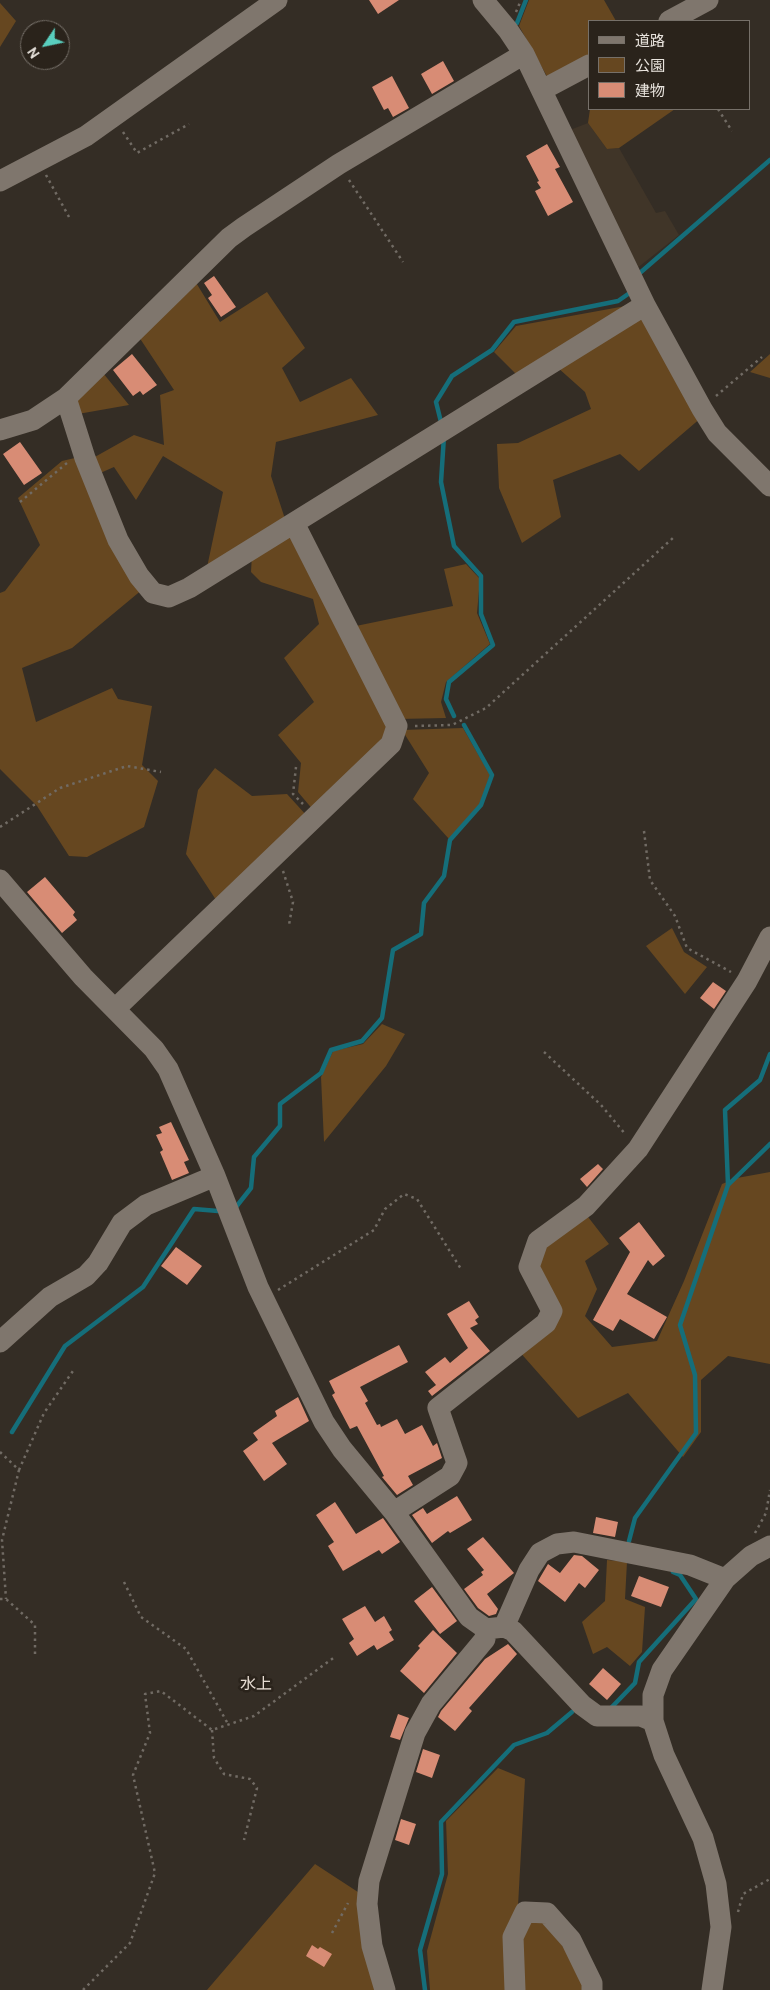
<!DOCTYPE html>
<html>
<head>
<meta charset="utf-8">
<style>
	body { margin:0 }
	#map { position:relative; width:770px; height:1990px; overflow:hidden; background:#342d25; font-family:Cabin,"Noto Sans JP",sans-serif }
	canvas { display:block }
	.legend { position:absolute; left:588px; top:20px; width:162px; height:90px; box-sizing:border-box; background:#2a231b; border:1px solid #767069; margin:0; padding:6px 9px; list-style:none; font-size:15px; color:#e8e3dd }
	.legend li { display:flex; align-items:center; gap:10px; height:25px }
	.legend b { width:25px; border:1px solid #767069 }
	.north { position:absolute; left:20px; top:20px; width:50px; height:50px; box-sizing:border-box; background:#2a231b; border:1px solid #767069; border-radius:50%; rotate:236deg; font-size:14px; font-weight:700; line-height:20px; text-align:center; color:#e8e3dd }
	.north::after { content:''; display:block; margin:auto; width:18px; height:22px; background:#59cebe; clip-path:polygon(50% 0,100% 100%,50% 72%,0 100%) }
</style>
</head>
<body>
<div id="map">
<canvas width="770" height="1990"></canvas>
<ul class="legend">
<li><b style="height:6px;background:#7f766d"></b>道路</li>
<li><b style="height:14px;background:#664720"></b>公園</li>
<li><b style="height:14px;background:#d88c75"></b>建物</li>
</ul>
<div class="north">N</div>
</div>
<script>
const ctx = document.querySelector('canvas').getContext('2d');
ctx.lineJoin = 'round';
function paint(path, color) { ctx.fillStyle = color; ctx.fill(path, 'evenodd'); }
const toPath = rows => new Path2D(rows.map(r => 'M' + r).join(''));
function trace(path, color, width, dash) { ctx.strokeStyle = color; ctx.lineWidth = width; ctx.lineCap = dash ? 'butt' : 'round'; ctx.setLineDash(dash || []); ctx.stroke(path); }
function drawText(font, color, halo, rows, align = 'center') {
  ctx.font = font + ' Cabin,"Noto Sans JP",sans-serif'; ctx.lineWidth = 5; ctx.setLineDash([]); ctx.textBaseline = 'middle'; ctx.strokeStyle = halo; ctx.fillStyle = color; for (const [text, x, y, turn = 0] of rows) {
    ctx.save(); ctx.translate(x, y); ctx.rotate((+turn || 0) * Math.PI / 180); ctx.textAlign = isNaN(turn) ? turn : align; if (halo) ctx.strokeText(text, 0, 0); ctx.fillText(text, 0, 0); ctx.restore();
  }
}
const built = toPath([
	[588,123,607,149,619,148,656,213,665,211,679,235,636,269,570,130]
]);
const green = toPath([
	[529,0,604,0,616,21,589,21,589,58,549,80,519,26],
	[0,3,16,21,0,47],
	[590,109,675,109,619,148,607,149,588,123],
	[195,281,220,322,267,292,305,348,282,368,300,402,351,378,378,415,276,442,271,476,286,522,206,572,223,492,163,456,136,500,114,467,98,474,93,458,134,435,164,445,160,395,174,390,139,337],
	[631,305,518,376,494,352,516,326],
	[644,314,702,417,639,471,620,454,553,480,561,517,522,543,499,488,497,444,518,443,591,409,585,392,557,367],
	[770,354,770,378,750,372],
	[103,373,129,405,78,414,74,402],
	[79,457,143,589,72,648,22,668,36,722,112,688,118,699,152,706,142,765,158,781,144,827,87,857,69,856,37,806,0,769,0,593,5,591,40,545,18,498,62,461],
	[291,530,390,725,386,740,314,811,298,792,301,763,278,735,314,702,284,658,319,624,313,599,261,582,251,572,252,554],
	[466,564,480,579,477,613,490,644,446,682,441,702,446,718,398,719,351,627,453,606,444,569],
	[463,728,490,775,480,804,449,839,413,799,429,773,402,730],
	[215,768,252,796,287,794,307,816,218,903,186,854,198,790],
	[672,928,684,952,707,967,685,994,646,946],
	[382,1024,405,1034,386,1066,324,1142,321,1077,333,1051,363,1044],
	[770,1172,770,1364,728,1356,701,1380,701,1432,683,1457,628,1393,578,1418,518,1350,557,1318,534,1267,543,1245,585,1213,609,1244,585,1261,597,1289,585,1316,612,1347,657,1341,684,1281,722,1184,737,1178],
	[607,1560,627,1562,625,1599,645,1607,642,1652,630,1666,607,1647,593,1654,582,1622,605,1601],
	[498,1768,525,1779,518,1906,545,1917,583,1980,584,1990,430,1990,427,1951,448,1874,446,1821],
	[315,1864,361,1894,380,1990,207,1990]
]);
const stream = toPath([
	[517,23,526,0],
	[641,272,770,160],
	[441,422,436,402,452,376,492,350,514,322,618,301,631,292],
	[444,436,441,482,454,546,481,576,481,614,493,645,449,682,446,699,454,716],
	[728,1185,725,1110,760,1080,770,1054],
	[236,1207,251,1188,254,1157,280,1126,280,1104,321,1073,331,1050,362,1041,382,1018,393,950,421,934,424,903,444,876,450,840,481,805,492,775,464,725],
	[12,1432,65,1346,143,1287,194,1209,218,1211],
	[629,1541,635,1518,696,1433,695,1375,680,1325,728,1185,770,1144],
	[610,1709,635,1683,639,1662,696,1599,680,1575,673,1572],
	[425,1990,420,1950,442,1874,441,1822,514,1745,547,1733,572,1712]
]);
const building = toPath([
	[369,0,399,0,378,14],
	[443,61,454,81,432,94,421,74],
	[392,76,409,108,393,117,388,108,384,110,372,87],
	[547,144,560,167,555,169,573,202,548,216,535,191,541,188,537,182,539,181,526,156],
	[214,276,236,307,221,317,208,298,212,295,204,283],
	[132,354,157,385,143,395,140,391,133,396,113,370],
	[20,442,42,473,24,485,3,454],
	[45,877,75,912,73,915,77,920,62,933,27,892],
	[713,982,726,991,714,1009,700,998],
	[171,1122,189,1160,184,1162,189,1173,172,1180,160,1152,163,1150,156,1135,162,1133,159,1127],
	[598,1164,603,1169,587,1187,580,1179],
	[639,1222,665,1256,653,1266,648,1260,627,1294,667,1317,654,1339,620,1319,613,1331,593,1320,630,1252,619,1238],
	[176,1247,202,1266,187,1285,161,1266],
	[469,1301,479,1317,475,1320,478,1324,470,1328,490,1351,432,1396,428,1391,436,1385,425,1372,445,1357,450,1363,468,1348,447,1314],
	[399,1345,408,1362,360,1387,368,1401,365,1403,377,1425,380,1424,381,1427,397,1419,405,1434,422,1425,433,1446,437,1443,442,1458,408,1476,413,1485,397,1495,382,1477,384,1476,357,1426,350,1429,332,1395,335,1393,329,1381],
	[298,1397,309,1421,272,1443,287,1464,264,1481,243,1451,258,1440,253,1433,277,1416,275,1411],
	[457,1496,472,1520,450,1533,448,1531,432,1543,412,1515,423,1508,427,1514],
	[335,1502,356,1534,383,1518,400,1542,382,1554,379,1550,343,1571,328,1546,334,1542,316,1515],
	[596,1517,618,1522,615,1537,593,1533],
	[483,1537,514,1573,487,1594,498,1609,496,1614,489,1616,478,1608,464,1589,483,1575,481,1572,484,1570,467,1549],
	[574,1555,582,1556,599,1570,585,1588,579,1583,565,1602,538,1581,548,1564,560,1573],
	[639,1576,669,1587,661,1607,631,1596],
	[432,1587,457,1621,440,1634,414,1601],
	[365,1606,375,1622,384,1616,392,1630,389,1632,394,1640,377,1650,374,1645,357,1656,349,1643,354,1639,342,1619],
	[433,1630,457,1653,424,1693,400,1671,420,1648,418,1646],
	[508,1644,517,1654,469,1708,472,1711,455,1731,438,1717,441,1711,485,1659],
	[603,1668,621,1684,607,1700,589,1684],
	[398,1714,409,1718,400,1740,390,1737],
	[423,1749,440,1755,432,1778,416,1772],
	[401,1819,416,1824,409,1845,395,1840],
	[312,1945,318,1949,320,1947,332,1954,324,1967,306,1956]
]);
const path = toPath([
	[516,12,521,0],
	[718,109,732,131],
	[123,132,137,153,189,124],
	[46,175,69,217],
	[349,180,403,262],
	[716,396,762,357],
	[20,502,67,463],
	[415,726,452,725,486,708,674,537],
	[296,767,293,794,303,804],
	[0,827,60,788,127,766,161,772],
	[644,831,650,880,675,916,687,948,731,972],
	[283,871,293,902,289,925],
	[544,1052,601,1105,626,1135],
	[278,1290,374,1230,385,1209,404,1194,417,1199,461,1269],
	[0,1452,19,1470,2,1540,6,1599],
	[19,1470,44,1413,75,1368],
	[755,1533,766,1513,770,1490],
	[124,1582,141,1617,186,1649,228,1724],
	[0,1599,6,1599,35,1625,35,1656],
	[212,1730,214,1758,224,1774,250,1779,257,1788,244,1840],
	[738,1912,743,1894,770,1879],
	[332,1933,348,1903],
	[83,1990,130,1943,155,1873,133,1775,150,1733,145,1694,161,1691,212,1730,254,1716,336,1656]
]);
const minor = toPath([
	[483,0,508,30,524,54,645,305,702,409,717,433,770,486],
	[669,21,708,0],
	[542,90,589,65],
	[0,181,86,136,277,0],
	[66,398,85,458,118,540,139,576,153,593,169,597,189,588,645,305],
	[0,430,33,420,66,398,229,238,244,227,339,164,524,54],
	[0,880,83,977,154,1049,168,1069,215,1176,258,1287,324,1422,342,1449,394,1512,469,1617,486,1629,504,1627,513,1631,582,1705,597,1716,641,1716,653,1721],
	[115,1009,391,744,397,726,294,523],
	[0,1342,50,1297,86,1276,98,1263,122,1223,146,1205,215,1176],
	[394,1512,450,1476,457,1463,438,1408,546,1323,552,1311,529,1267,538,1241,586,1206,638,1149,747,981,770,937],
	[504,1627,529,1570,540,1553,557,1544,574,1542,690,1565,725,1579],
	[385,1990,372,1946,367,1904,369,1881,415,1733,431,1704,485,1639,486,1629],
	[515,1990,513,1937,525,1912,547,1913,571,1940,592,1983,592,1990],
	[712,1990,721,1927,716,1884,703,1838,664,1755,653,1721,653,1695,662,1670,725,1579,751,1556,770,1546]
]);
const neighbourhoodNames = [
	["水上",256,1684]
];
paint(built, '#403528');
paint(green, '#664720');
trace(stream, '#156e7a', 4.5);
paint(building, '#d88c75');
trace(path, '#716b64', 2.5, [2.5, 4]);
trace(minor, '#7f766d', 21);
drawText('16px', '#e6dcd2', '#2a231b', neighbourhoodNames);
</script>
</body>
</html>
